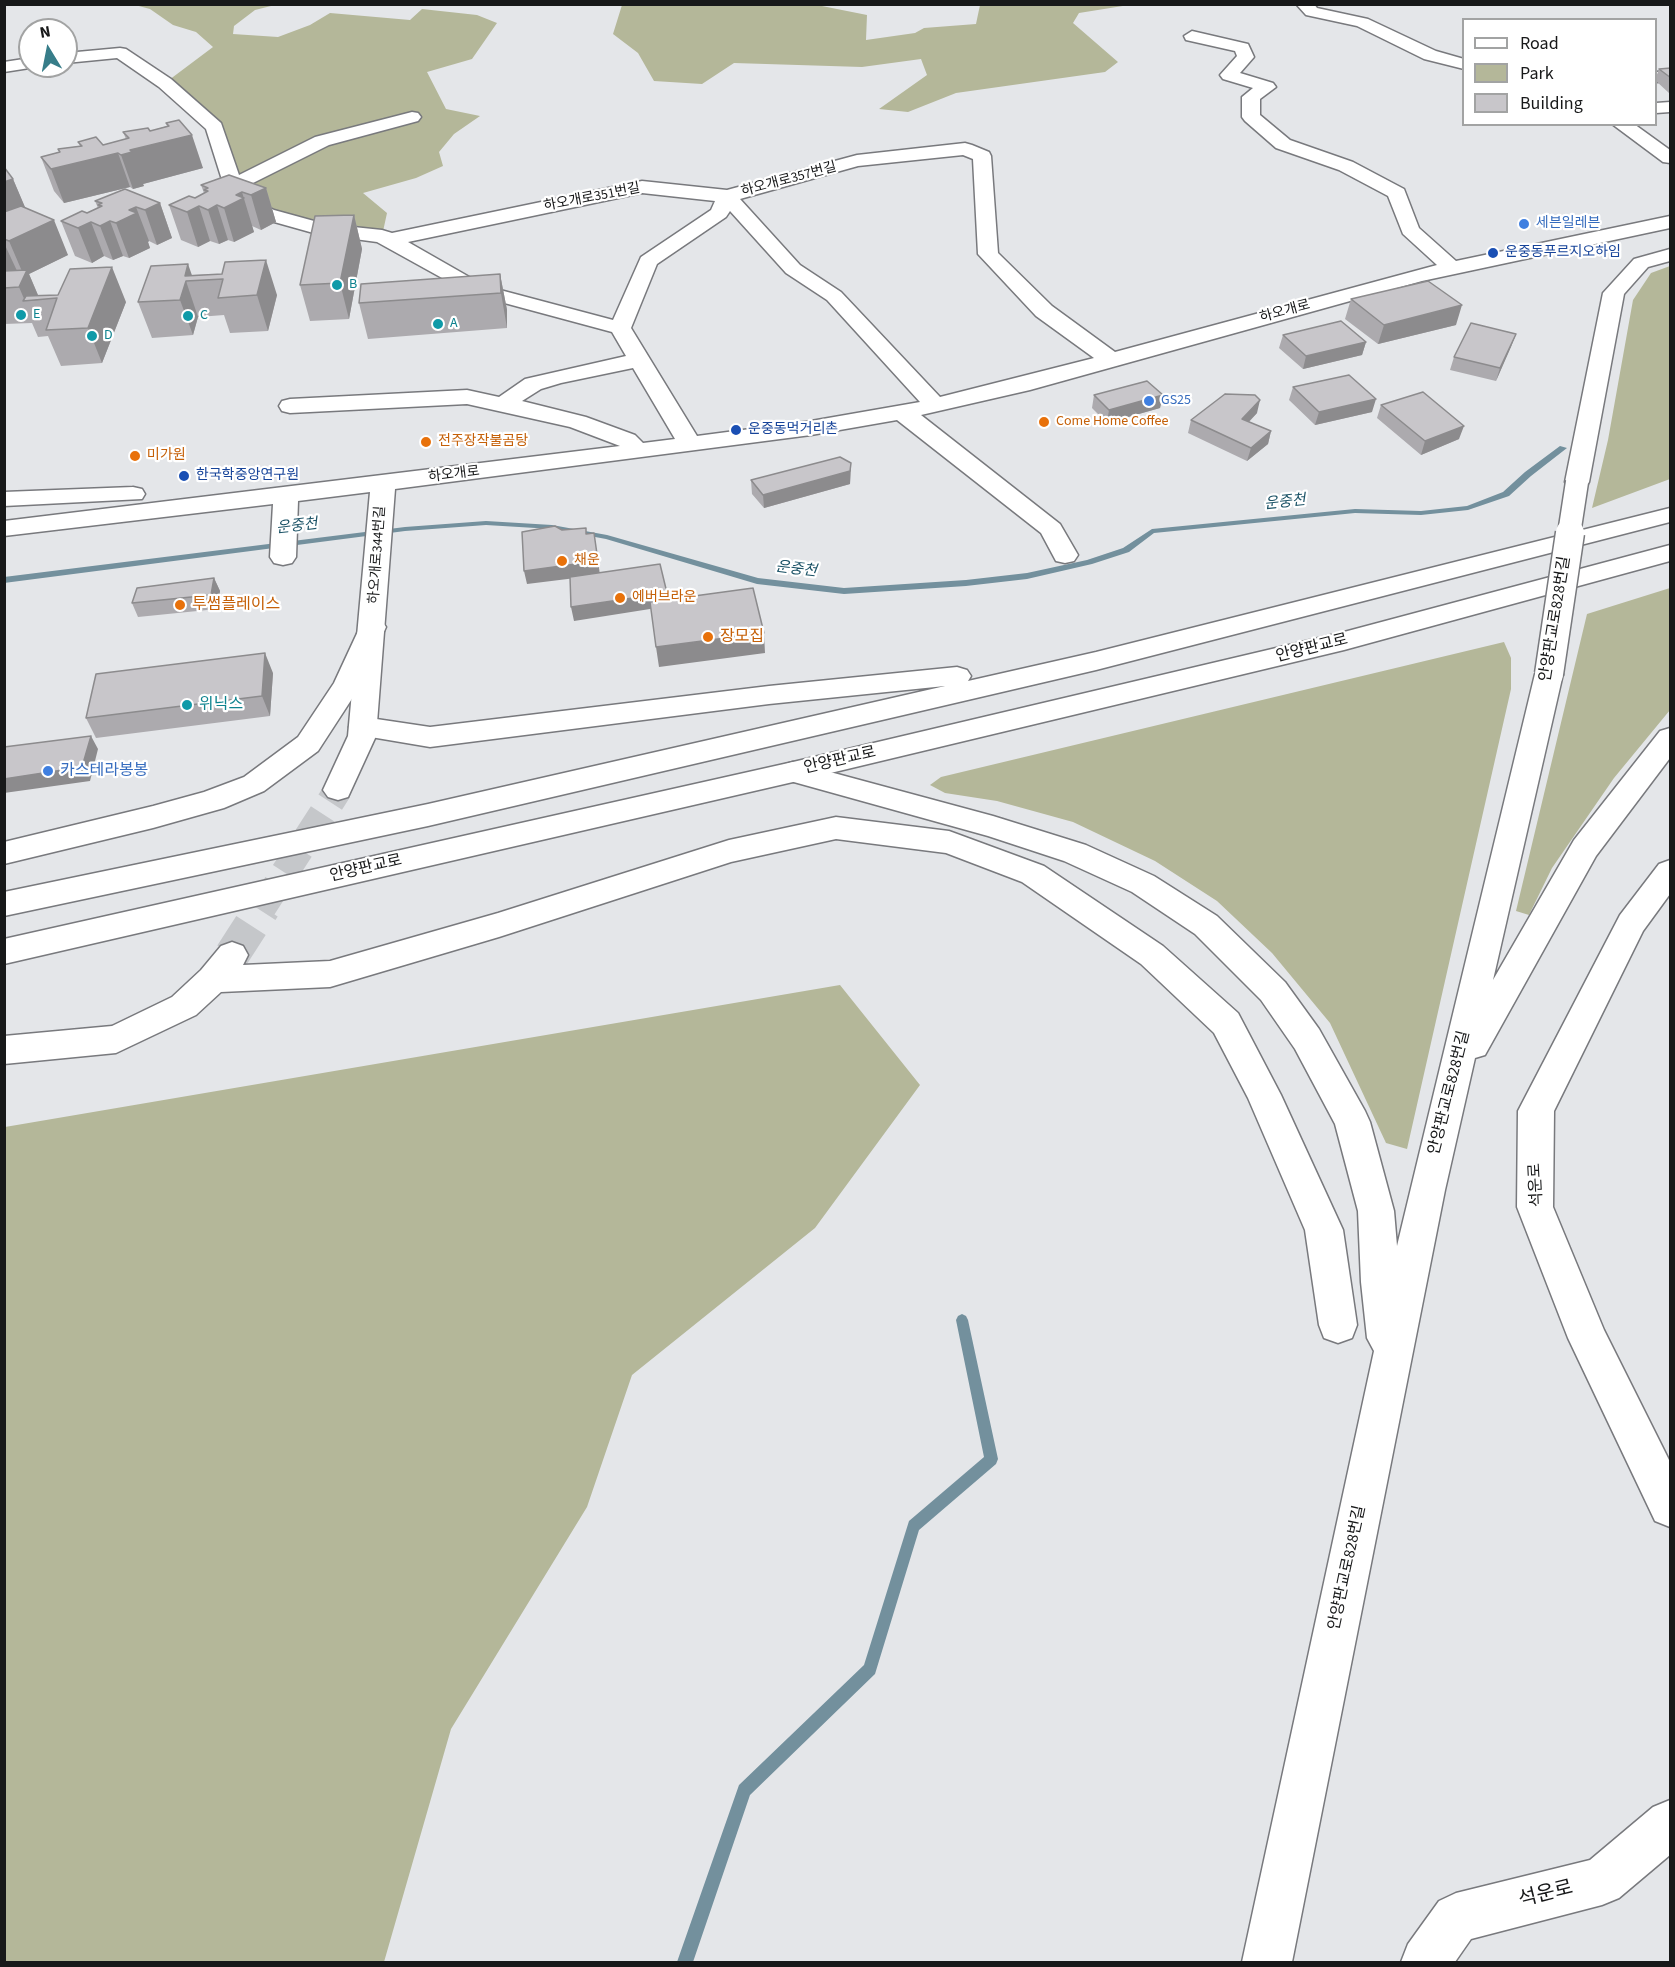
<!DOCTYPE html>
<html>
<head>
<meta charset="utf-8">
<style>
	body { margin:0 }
	#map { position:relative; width:1675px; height:1967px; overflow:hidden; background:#e4e6e9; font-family:"Source Sans 3",sans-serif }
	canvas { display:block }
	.frame { position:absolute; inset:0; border:6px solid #171819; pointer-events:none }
	.legend { position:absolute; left:1462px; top:18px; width:195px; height:108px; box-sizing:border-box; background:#fff; border:2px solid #a2a3a3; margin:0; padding:8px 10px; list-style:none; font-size:18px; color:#171819 }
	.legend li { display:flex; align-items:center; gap:12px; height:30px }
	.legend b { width:30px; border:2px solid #a2a3a3 }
	.north { position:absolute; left:18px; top:18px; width:60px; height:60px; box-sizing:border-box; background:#fff; border:2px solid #a2a3a3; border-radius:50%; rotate:350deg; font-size:16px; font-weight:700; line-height:24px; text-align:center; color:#171819 }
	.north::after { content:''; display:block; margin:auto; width:21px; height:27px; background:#377d89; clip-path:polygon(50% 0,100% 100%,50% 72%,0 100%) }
</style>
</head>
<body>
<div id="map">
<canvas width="1675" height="1967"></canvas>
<div class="frame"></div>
<ul class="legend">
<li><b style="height:8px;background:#fff"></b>Road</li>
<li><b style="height:16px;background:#b4b799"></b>Park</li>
<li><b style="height:16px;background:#c8c6ca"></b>Building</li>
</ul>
<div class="north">N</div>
</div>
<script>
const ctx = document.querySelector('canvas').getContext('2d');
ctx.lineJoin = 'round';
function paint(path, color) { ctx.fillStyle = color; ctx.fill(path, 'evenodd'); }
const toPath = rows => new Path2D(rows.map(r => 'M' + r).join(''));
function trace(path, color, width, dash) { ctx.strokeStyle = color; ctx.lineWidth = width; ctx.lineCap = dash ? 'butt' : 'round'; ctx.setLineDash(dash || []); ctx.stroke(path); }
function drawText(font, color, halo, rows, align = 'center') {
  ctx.font = font + ' "Source Sans 3","Noto Sans KR",sans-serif'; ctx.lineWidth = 4.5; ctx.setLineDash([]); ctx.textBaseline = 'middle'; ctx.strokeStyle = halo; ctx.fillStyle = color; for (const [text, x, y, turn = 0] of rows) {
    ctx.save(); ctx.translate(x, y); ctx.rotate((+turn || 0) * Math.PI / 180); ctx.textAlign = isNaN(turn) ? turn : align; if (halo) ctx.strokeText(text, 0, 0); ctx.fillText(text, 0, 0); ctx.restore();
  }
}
const green = toPath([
	[135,5,275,5,255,10,234,26,233,34,278,37,310,25,330,13,410,20,422,9,477,15,497,23,472,59,427,72,446,109,480,116,454,134,439,152,443,166,416,178,363,193,387,213,382,236,324,230,236,198,215,127,165,83,213,47,196,32,173,25,150,9],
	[622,5,817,5,867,15,866,40,915,33,924,28,976,24,980,5,1129,5,1079,13,1073,23,1118,62,1105,72,956,93,908,112,879,109,927,75,921,59,862,67,734,63,702,84,654,81,638,53,613,34],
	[1670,266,1670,479,1592,508,1608,440,1633,300,1651,273],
	[1670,588,1670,710,1614,778,1552,868,1529,915,1516,911,1587,614],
	[1504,642,1511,658,1511,689,1407,1149,1386,1143,1330,1023,1272,953,1217,901,1155,861,1073,822,997,801,945,793,930,785,941,777],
	[840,985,920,1085,815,1228,632,1375,587,1507,451,1729,384,1962,5,1962,5,1127]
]);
const stream = toPath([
	[1560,446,1567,448,1531,476,1509,496,1468,510,1421,515,1355,513,1154,533,1129,552,1092,564,1027,579,966,586,844,594,757,584,606,539,552,529,486,525,405,531,4,583,4,577,405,527,486,521,552,525,607,535,758,578,844,588,966,580,1027,573,1087,560,1123,548,1152,529,1355,509,1421,511,1467,506,1503,492,1525,472,1560,446],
	[962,1314,966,1316,968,1320,998,1459,996,1464,919,1530,875,1674,750,1795,693,1962,677,1962,739,1785,864,1665,909,1521,984,1457,956,1320,958,1316,962,1314]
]);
const minorTunnelFar1 = toPath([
	[262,908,338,790]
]);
const minorTunnel = toPath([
	[232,955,263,907]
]);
const minor = toPath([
	[1296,4,1314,4,1317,8,1368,19,1436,51,1464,59,1464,69,1424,59,1357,26,1306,15,1296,4],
	[1192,31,1248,44,1254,57,1240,73,1273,83,1276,87,1260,99,1260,115,1290,140,1353,162,1404,189,1419,228,1456,261,1670,216,1670,228,1422,281,1030,390,921,415,1060,524,1078,555,1074,561,1065,563,1056,561,1041,533,897,420,811,435,395,489,376,736,348,797,338,800,328,797,323,790,348,736,370,492,298,501,296,557,292,563,283,565,274,563,270,557,273,504,4,536,4,521,620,446,570,427,467,404,290,413,282,411,279,406,282,401,290,399,467,390,499,397,525,379,626,356,612,332,471,294,377,242,317,234,260,218,229,202,206,129,159,87,117,58,66,63,66,53,120,48,126,49,171,79,221,123,239,175,315,137,412,112,418,113,421,117,418,121,329,145,243,188,245,195,274,210,325,224,382,230,392,233,642,181,727,190,857,155,965,143,972,145,989,152,991,156,998,253,1052,306,1115,352,1437,265,1403,234,1388,196,1339,170,1276,148,1245,121,1242,117,1242,97,1253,88,1223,79,1220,75,1237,56,1235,51,1186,40,1184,36,1192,31],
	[963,155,973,159,978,254,1036,316,1094,358,940,397,841,292,800,265,740,199,858,166,963,155],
	[642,193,715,201,711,210,641,257,613,320,485,286,408,242,642,193],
	[730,211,786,273,827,300,920,402,811,421,697,436,631,328,657,264,726,217,730,211],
	[633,368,675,439,643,443,635,435,586,417,522,401,541,389,561,383,633,368],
	[30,58,30,66,36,67,4,72,4,62,30,58],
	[1670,71,1670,81,1656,82,1656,72,1670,71],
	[1670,102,1670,112,1656,113,1656,103,1670,102],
	[1612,124,1634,124,1670,150,1670,163,1663,162,1612,124],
	[1670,249,1670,261,1648,267,1624,294,1589,482,1586,487,1577,489,1568,487,1565,482,1603,293,1634,259,1670,249],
	[133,487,142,489,145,494,142,499,4,506,4,492,133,487],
	[1549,665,1559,668,1563,674,1493,980,1574,840,1660,731,1670,728,1670,758,1596,856,1485,1055,1475,1058,1445,1190,1292,1962,1242,1962,1374,1351,1367,1338,1361,1282,1358,1211,1335,1124,1295,1049,1261,1000,1195,934,1132,892,1064,861,988,836,783,779,778,772,783,765,793,762,993,816,1086,845,1154,876,1217,916,1285,982,1319,1029,1365,1111,1370,1122,1394,1211,1397,1246,1535,674,1539,668,1549,665],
	[836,817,949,831,1044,866,1163,946,1238,1013,1281,1095,1343,1230,1357,1325,1352,1338,1338,1343,1324,1338,1319,1325,1305,1230,1248,1098,1214,1033,1141,964,1022,882,946,853,836,839,731,862,499,937,330,987,221,992,196,1015,116,1053,4,1064,4,1036,112,1026,172,997,201,970,221,946,232,942,243,946,248,955,243,965,330,961,498,913,729,840,836,817],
	[1670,860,1670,894,1643,931,1554,1111,1553,1207,1604,1330,1670,1462,1670,1527,1655,1521,1568,1338,1517,1207,1518,1111,1620,915,1659,864,1670,860],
	[1670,1800,1670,1855,1619,1898,1602,1905,1471,1939,1455,1962,1401,1962,1408,1944,1439,1901,1456,1893,1590,1860,1653,1807,1670,1800]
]);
const major = toPath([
	[1670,508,1670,522,1096,670,428,826,4,916,4,892,428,804,945,686,769,704,430,747,353,734,349,727,353,720,363,717,430,727,769,686,957,667,967,670,971,676,968,681,1096,652,1670,508],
	[1670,545,1670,561,1344,650,793,782,4,964,4,939,793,762,1344,632,1670,545],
	[373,618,382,621,386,627,357,691,318,751,264,791,224,808,153,828,4,864,4,842,153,806,204,792,244,777,298,737,334,683,360,627,364,621,373,618]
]);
const minorBridgeFar1 = toPath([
	[1569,534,1577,482]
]);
const minorBridge = toPath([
	[1549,674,1570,533]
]);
const wall = toPath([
	[1671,68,1671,92,1669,93,1656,81,1656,77,1659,69],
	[166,123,203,168,143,184,144,186,133,189,130,187,64,203,54,191,41,157,59,152,58,149,80,146,78,142,103,145,126,139,123,132,150,131,167,126],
	[4,167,13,179,25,208,68,255,29,274,38,295,126,302,102,363,61,366,48,336,38,337,32,323,4,324],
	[201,185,266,188,276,222,261,230,252,226,254,232,234,242,228,240,219,244,210,241,198,247,181,240,169,205,195,198,204,193],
	[95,201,160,203,172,238,157,245,149,241,148,242,150,248,129,258,123,256,113,260,104,256,92,263,75,256,61,221,87,213,98,208],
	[354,215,362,249,349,319,310,321,300,285],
	[222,274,277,295,268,331,230,333,224,315,198,317,193,335,152,338,138,302,192,275],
	[500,274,507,310,507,328,368,339,359,303],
	[1351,299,1456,325,1378,344,1345,319],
	[1516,334,1496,381,1450,370,1454,357],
	[1283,335,1366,342,1362,355,1303,369,1279,348],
	[1293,387,1372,412,1315,425,1289,400],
	[1094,395,1163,395,1160,408,1107,423,1092,408],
	[1381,405,1459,439,1421,455,1377,418],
	[1257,413,1249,422,1271,431,1268,444,1247,461,1188,433,1191,420],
	[851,463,850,484,764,508,752,494,751,480],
	[214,578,220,591,217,609,138,617,132,603],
	[273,673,270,716,96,738,86,718]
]);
const shadedWall = toPath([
	[192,135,203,168,143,184,144,186,133,189,121,155,130,150],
	[118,153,130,187,64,203,51,169],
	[13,179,28,214,4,220,4,182],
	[266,188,276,222,261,230,251,195],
	[242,192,254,232,234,242,224,208,236,195],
	[160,203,172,238,157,245,145,210],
	[217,205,228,240,219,244,208,210],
	[199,206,210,241,198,247,187,212],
	[136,207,149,241,148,242,150,248,129,258,116,223,129,210],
	[354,215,362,249,349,319,340,283],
	[54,220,68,255,29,274,40,300,25,301,19,287,24,276,9,241],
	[110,221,123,256,113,260,100,226],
	[91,222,104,256,92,263,78,228],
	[4,243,18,273,8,278,4,270],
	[266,260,277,295,268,331,257,295],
	[188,264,194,281,185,276],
	[112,267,126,302,102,363,88,328],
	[500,274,507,310,507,328,501,293],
	[186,281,198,317,193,335,180,300],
	[1462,305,1456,325,1378,344,1384,325],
	[1516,334,1511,347,1496,381,1500,368],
	[1366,342,1362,355,1303,369,1306,356],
	[1163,395,1160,408,1107,423,1109,410],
	[1376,399,1372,412,1315,425,1319,412],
	[1260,400,1257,413,1239,432,1242,419],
	[1464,426,1459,439,1421,455,1425,441],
	[1271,431,1268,444,1247,461,1251,448],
	[851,463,850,484,764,508,763,495],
	[594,533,600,575,527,584,524,571],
	[214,578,220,591,217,609,211,595],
	[667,593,669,606,574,621,571,607],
	[764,633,765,653,659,667,656,647],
	[265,653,273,673,270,716,262,696],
	[91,736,98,749,90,781,4,793,4,779]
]);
const building = toPath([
	[1671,68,1671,78,1659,69,1671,68],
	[179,120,192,135,130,150,132,152,121,155,118,153,51,169,41,157,60,152,58,149,82,146,78,142,96,137,103,145,129,138,123,132,148,128,150,131,169,126,166,123,179,120],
	[4,167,13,179,4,182,4,167],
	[229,175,266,188,251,195,242,192,236,195,244,198,224,208,217,205,208,210,199,206,187,212,169,205,189,196,195,198,208,191,204,190,208,188,201,185,229,175],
	[125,189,160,203,145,210,136,207,129,210,137,213,116,223,110,221,100,226,91,222,78,228,61,221,82,211,87,213,102,206,98,205,102,203,95,201,125,189],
	[21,206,54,220,9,241,4,239,4,212,21,206],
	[354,215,340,283,300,285,315,216,354,215],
	[266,260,257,295,218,298,223,279,186,281,180,300,138,302,151,266,188,264,185,276,222,274,225,262,266,260],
	[112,267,88,328,46,330,57,298,23,301,26,296,58,295,70,269,112,267],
	[27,270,19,287,4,288,4,271,27,270],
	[500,274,501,293,359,303,361,284,500,274],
	[1428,281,1462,305,1384,325,1351,299,1428,281],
	[1341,321,1366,342,1306,356,1283,335,1341,321],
	[1471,323,1516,334,1500,368,1454,357,1471,323],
	[1349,375,1376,399,1319,412,1293,387,1349,375],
	[1147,381,1163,395,1109,410,1094,395,1147,381],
	[1423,392,1464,426,1425,441,1381,405,1423,392],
	[1225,394,1255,395,1260,400,1242,419,1271,431,1251,448,1191,420,1225,394],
	[840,457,851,463,850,471,763,495,751,480,840,457],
	[555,526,562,530,586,528,586,534,594,533,598,561,524,571,522,532,555,526],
	[660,564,667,593,571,607,570,577,660,564],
	[214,578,211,595,132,603,137,588,214,578],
	[753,588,764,633,656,647,650,602,753,588],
	[265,653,262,696,86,718,96,674,265,653],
	[91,736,82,767,4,779,4,747,91,736]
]);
const markers = [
	[1524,224,6,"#3f7fe0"],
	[1493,253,6,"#1a4fb4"],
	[337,285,6,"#0f9aa8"],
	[21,315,6,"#0f9aa8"],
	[188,316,6,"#0f9aa8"],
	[438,324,6,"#0f9aa8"],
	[92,336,6,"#0f9aa8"],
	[1149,401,6,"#3f7fe0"],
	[1044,422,6,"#e8710a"],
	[736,430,6,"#1a4fb4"],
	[426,442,6,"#e8710a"],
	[135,456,6,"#e8710a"],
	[184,476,6,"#1a4fb4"],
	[562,561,6,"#e8710a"],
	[620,598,6,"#e8710a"],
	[180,605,6,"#e8710a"],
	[708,637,6,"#e8710a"],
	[187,705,6,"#0f9aa8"],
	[48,771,6,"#3f7fe0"]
];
const farStreetnames = [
	["하오개로357번길",789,180,-15],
	["하오개로351번길",592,198,-11],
	["하오개로",1285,312,-15],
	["하오개로",454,475,-7],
	["하오개로344번길",378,555,-86]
];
const farShopnames = [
	["세븐일레븐",1536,224],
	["GS25",1161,401]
];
const farTransitnames = [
	["운중동푸르지오하임",1505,253],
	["운중동먹거리촌",748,430],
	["한국학중앙연구원",196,476]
];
const farCulturenames = [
	["B",349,285],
	["E",33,315],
	["C",200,316],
	["A",450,324],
	["D",104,336]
];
const farFoodnames = [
	["Come Home Coffee",1056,422],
	["전주장작불곰탕",438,442],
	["미가원",147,456],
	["채운",574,561],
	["에버브라운",632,598]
];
const farWaternames = [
	["운중천",1285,503,-6],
	["운중천",297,527,-7],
	["운중천",796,570,7]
];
const foodNames = [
	["투썸플레이스",192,605],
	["장모집",720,637]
];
const streetNames = [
	["안양판교로828번길",1556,619,-81],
	["안양판교로",1312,649,-14],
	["안양판교로",840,761,-13],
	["안양판교로",366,869,-13],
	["안양판교로828번길",1450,1093,-76],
	["석운로",1537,1185,-93],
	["안양판교로828번길",1348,1568,-78]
];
const cultureNames = [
	["위닉스",199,705]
];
const shopNames = [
	["카스테라봉봉",60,771]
];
const nearStreetnames = [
	["석운로",1546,1895,-14]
];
paint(green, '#b4b799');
paint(stream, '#73909d');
trace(minorTunnelFar1, '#c5c7ca', 28, [28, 14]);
trace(minorTunnel, '#c5c7ca', 35, [35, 18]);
trace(minor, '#78797d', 3);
trace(major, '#78797d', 3);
paint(minor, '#fff');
paint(major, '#fff');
trace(minorBridgeFar1, '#78797d', 25, []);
trace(minorBridge, '#78797d', 31, []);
trace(minorBridgeFar1, '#fff', 22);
trace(minorBridge, '#fff', 28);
paint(wall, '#acaaae');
paint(shadedWall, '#8c8b8d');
paint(building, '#c8c6ca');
trace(building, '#8c8b8d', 1.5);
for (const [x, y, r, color] of markers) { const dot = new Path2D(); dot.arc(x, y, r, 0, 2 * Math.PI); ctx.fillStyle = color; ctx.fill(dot); trace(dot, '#fff', 2); }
drawText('14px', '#171819', '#fff', farStreetnames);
drawText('14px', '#366cbe', '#fff', farShopnames, 'left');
drawText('14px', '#164399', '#fff', farTransitnames, 'left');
drawText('14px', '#0d838f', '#fff', farCulturenames, 'left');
drawText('14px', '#c56008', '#fff', farFoodnames, 'left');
drawText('italic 15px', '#1c5367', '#fff', farWaternames);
drawText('16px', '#c56008', '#fff', foodNames, 'left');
drawText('16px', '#171819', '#fff', streetNames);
drawText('16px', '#0d838f', '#fff', cultureNames, 'left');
drawText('16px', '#366cbe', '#fff', shopNames, 'left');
drawText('20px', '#171819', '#fff', nearStreetnames);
</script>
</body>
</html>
